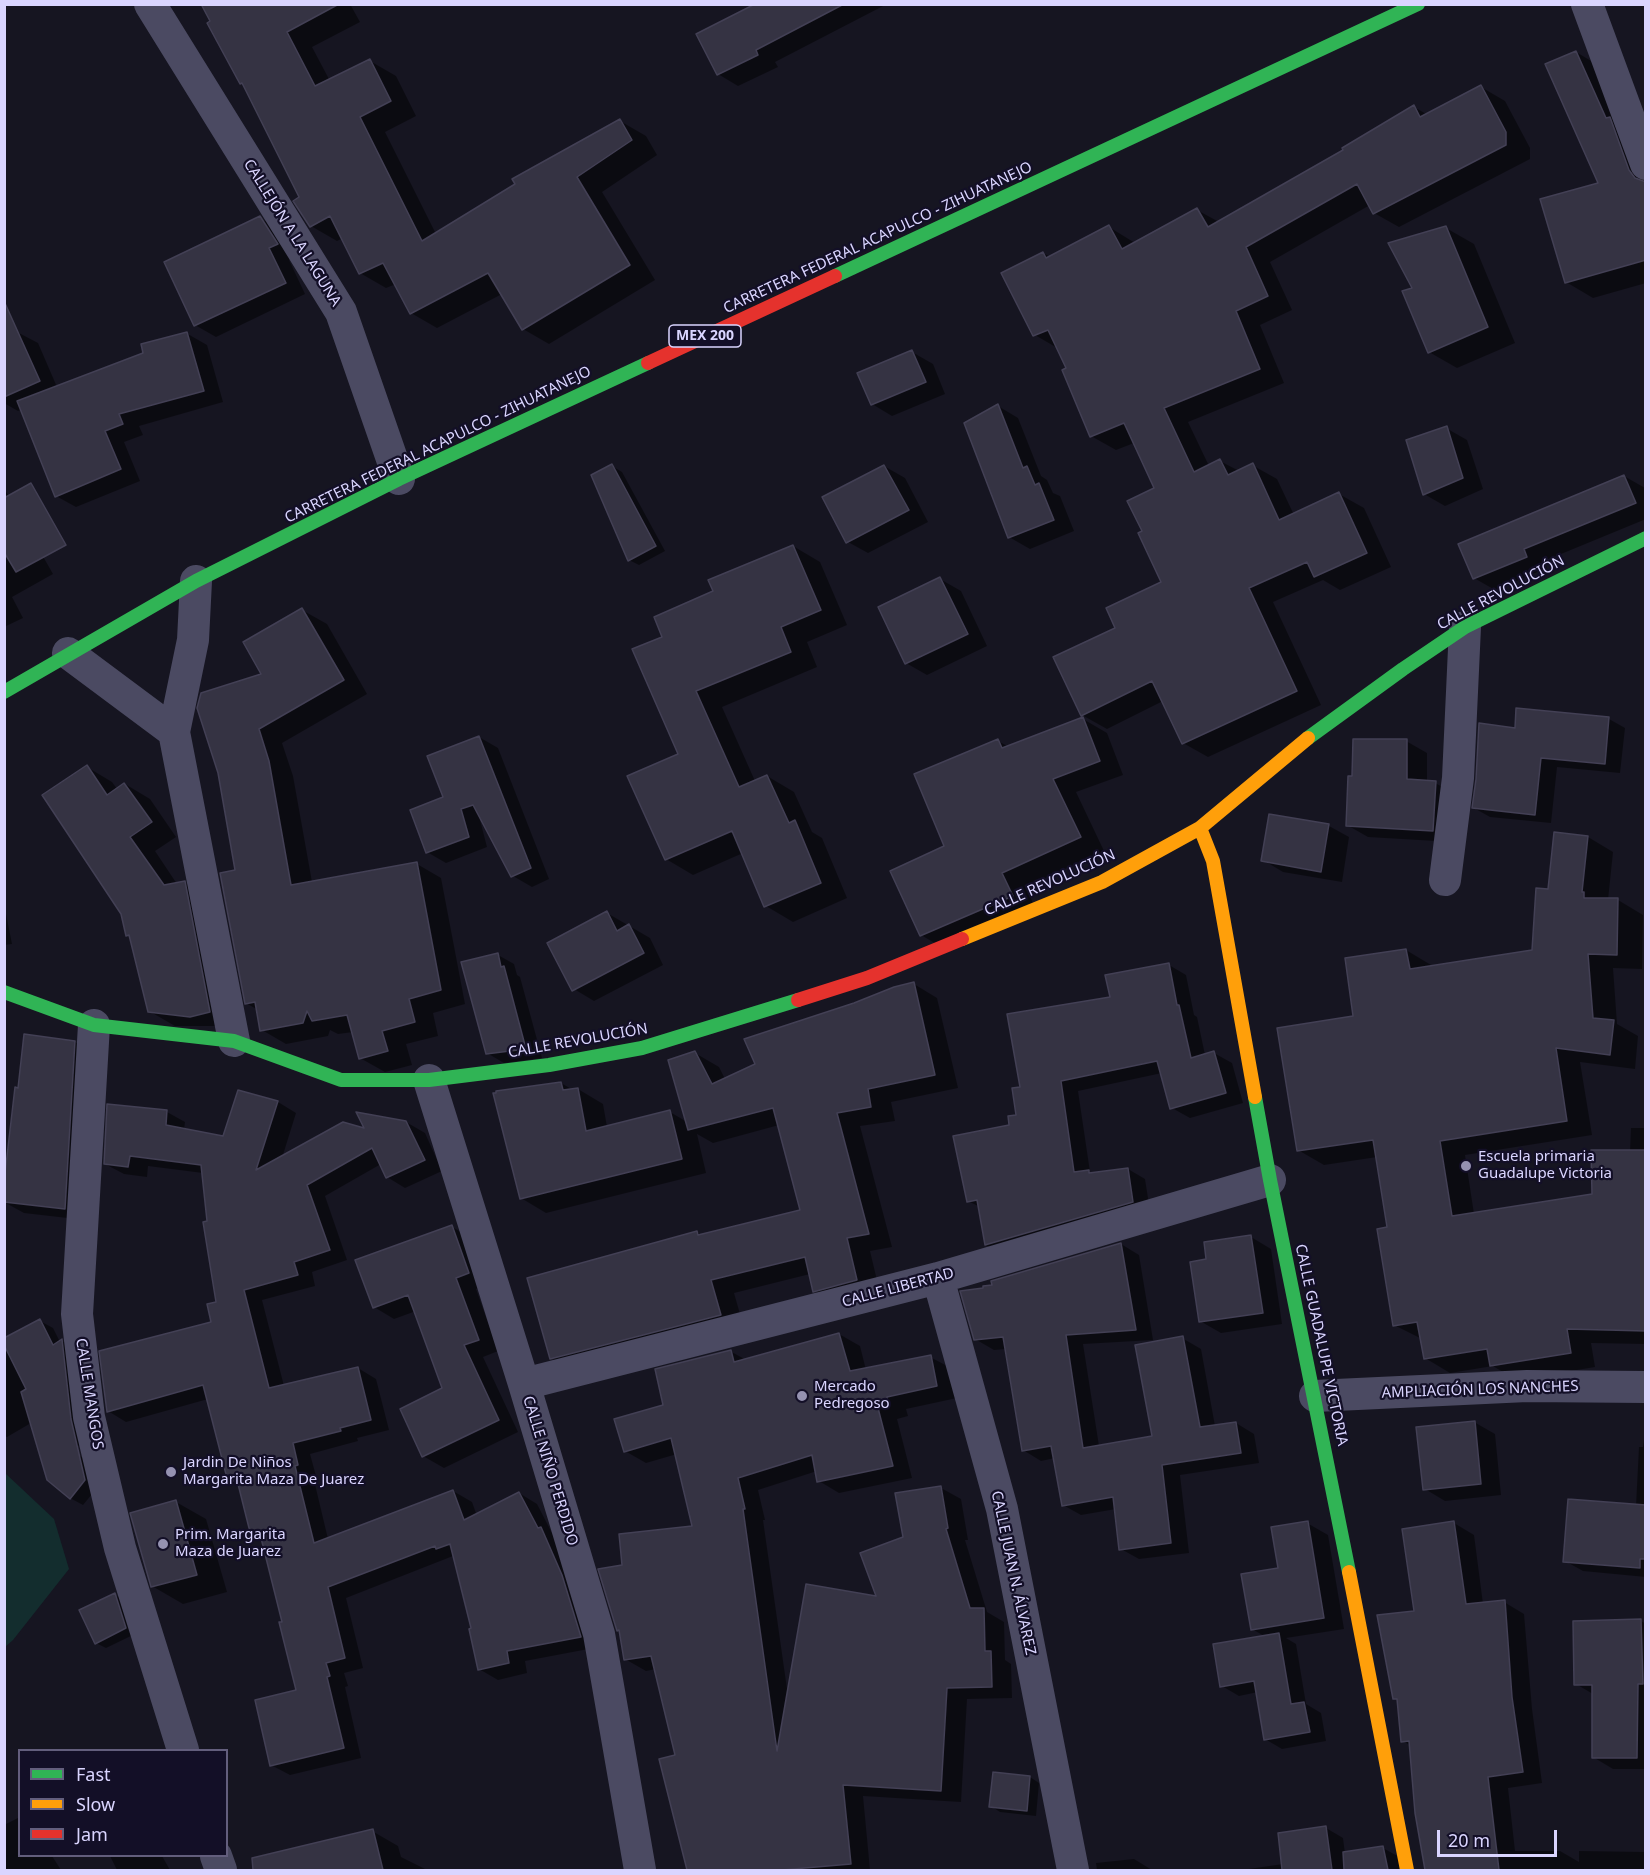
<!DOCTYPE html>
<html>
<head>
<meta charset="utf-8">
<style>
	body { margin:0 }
	#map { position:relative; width:1650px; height:1875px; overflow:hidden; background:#161521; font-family:"Noto Sans",sans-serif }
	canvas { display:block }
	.frame { position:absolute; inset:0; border:6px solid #dad5ff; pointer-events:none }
	.legend { position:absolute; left:18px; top:1749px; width:210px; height:108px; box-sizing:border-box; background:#130f27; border:2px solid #635e7d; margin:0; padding:8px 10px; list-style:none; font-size:18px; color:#dad5ff }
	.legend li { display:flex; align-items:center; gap:12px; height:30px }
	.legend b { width:30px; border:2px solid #635e7d }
	.scale { position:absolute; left:1437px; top:1830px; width:120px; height:27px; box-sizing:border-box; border:3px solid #dad5ff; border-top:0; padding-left:8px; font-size:18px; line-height:21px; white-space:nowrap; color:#dad5ff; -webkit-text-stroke:4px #130f27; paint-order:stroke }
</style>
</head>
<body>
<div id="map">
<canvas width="1650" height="1875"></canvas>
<div class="frame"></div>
<ul class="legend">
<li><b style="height:8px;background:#30b455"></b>Fast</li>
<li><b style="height:8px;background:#ff9f0a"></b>Slow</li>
<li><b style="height:8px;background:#e5322d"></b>Jam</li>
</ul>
<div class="scale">20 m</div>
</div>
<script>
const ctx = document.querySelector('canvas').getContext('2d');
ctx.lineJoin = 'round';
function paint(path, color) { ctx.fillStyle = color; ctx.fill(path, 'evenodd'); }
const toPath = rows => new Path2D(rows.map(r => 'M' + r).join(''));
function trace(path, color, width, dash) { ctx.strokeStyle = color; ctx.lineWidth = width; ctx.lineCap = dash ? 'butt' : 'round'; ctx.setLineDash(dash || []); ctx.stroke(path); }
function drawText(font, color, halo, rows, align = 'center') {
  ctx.font = font + ' "Noto Sans",sans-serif'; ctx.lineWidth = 4.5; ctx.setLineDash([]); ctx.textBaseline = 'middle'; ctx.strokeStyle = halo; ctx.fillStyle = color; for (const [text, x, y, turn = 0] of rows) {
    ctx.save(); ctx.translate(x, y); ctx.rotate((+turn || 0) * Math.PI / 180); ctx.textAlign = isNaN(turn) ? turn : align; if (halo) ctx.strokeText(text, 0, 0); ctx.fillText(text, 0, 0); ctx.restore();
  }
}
const green = toPath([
	[5,1473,54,1519,69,1569,13,1640,5,1647]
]);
const shadow = toPath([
	[203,4,350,4,360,22,312,47,330,81,370,61,396,76,416,116,385,132,436,234,620,121,646,136,657,155,602,192,655,280,549,344,523,329,502,294,437,328,411,313,396,284,386,288,360,273,343,238,337,241,311,226,301,198,245,85,242,83,209,23,212,22],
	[758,4,887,4,775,62,778,67,738,86,718,74],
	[1576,52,1603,68,1646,158,1646,283,1593,298,1566,282,1600,184],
	[1481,87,1505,101,1530,148,1530,159,1399,227,1374,213,1370,205,1270,262,1292,310,1260,325,1284,383,1188,422,1209,466,1220,461,1239,471,1252,465,1277,479,1294,515,1339,494,1364,508,1391,567,1340,590,1323,580,1273,602,1321,705,1208,757,1183,743,1163,701,1107,729,1082,715,1117,629,1163,583,1144,532,1156,488,1134,443,1116,450,1091,436,1068,369,1059,349,1035,335,1043,253,1050,257,1109,227,1135,243,1197,210,1219,222,1346,150,1414,107,1428,115],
	[260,218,281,230,297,256,289,260,305,294,216,337,195,325],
	[1446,228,1474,244,1515,343,1457,368,1429,352,1414,289],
	[17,332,38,343,57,387,145,353,186,333,207,345,223,402,139,426,143,435,124,442,140,481,76,507,56,496,22,409,18,411,4,403,4,338],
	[912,352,933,364,945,394,892,416,872,404],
	[998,406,1018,418,1041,476,1047,480,1053,493,1060,496,1074,531,1030,549,1009,537],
	[1446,428,1467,440,1483,489,1445,506,1424,494],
	[612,466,622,472,665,551,639,565,629,560],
	[884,466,905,478,928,522,868,553,848,542],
	[1624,476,1645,488,1646,519,1544,561,1547,568,1495,590,1474,578],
	[4,488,53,574,12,597,23,618,4,627],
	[793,546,820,562,847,625,807,642,817,667,722,707,755,781,767,776,794,792,812,832,822,838,847,898,793,922,766,906,743,853,693,875,666,859,680,755,664,637,715,592],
	[940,579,961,591,987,646,927,675,906,663],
	[302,610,327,624,367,694,282,743,293,776,312,882,417,864,441,878,465,1004,433,1013,438,1036,406,1044,412,1065,385,1072,360,1058,353,1032,338,1034,330,1030,328,1036,286,1044,262,1030,258,1010,246,1003,237,871,264,674],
	[1083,719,1107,733,1123,775,1076,792,1104,851,1026,887,1036,910,945,949,921,935,998,741,1009,747],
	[1609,719,1625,728,1620,773,1557,767,1551,823,1490,817,1474,808,1516,729],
	[479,737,498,748,549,879,532,887,513,876,482,819,480,820,487,847,446,863,427,852,445,798],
	[1406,741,1427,753,1427,782,1435,783,1456,794,1453,842,1368,837,1347,825],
	[87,767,112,782,117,789,125,784,150,799,176,837,155,851,177,884,184,882,210,897,235,1026,175,1026,149,1011,131,938,127,935],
	[1329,826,1349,837,1342,882,1283,872,1263,860],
	[1588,837,1613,852,1608,900,1618,900,1643,915,1642,969,1613,968,1617,1024,1638,1036,1635,1069,1580,1062,1592,1135,1465,1155,1474,1214,1593,1195,1630,1152,1631,1128,1646,1128,1646,1344,1591,1343,1595,1367,1516,1380,1493,1366,1450,1373,1425,1358,1422,1339,1394,1325,1389,1228,1377,1157,1324,1165,1298,1150,1355,1017,1406,950,1431,965,1432,967,1533,951,1549,890],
	[4,904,12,944,4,945],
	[607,913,650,938,663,965,594,1001,574,989],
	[498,955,514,964,517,975,520,977,542,1058,504,1063,487,1053],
	[1169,965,1186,975,1194,1015,1197,1017,1205,1055,1214,1053,1232,1063,1243,1103,1190,1118,1172,1108,1162,1073,1078,1091,1090,1172,1093,1174,1128,1169,1145,1179,1150,1211,1004,1255,986,1245,980,1207,968,1201,1011,1126,1018,1116,1021,1088,1111,999],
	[914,984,937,998,958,1088,891,1102,895,1121,860,1126,892,1247,870,1251,880,1293,838,1304,814,1291,810,1274,734,1293,744,1328,575,1372,551,1358,697,1232,702,1235,802,1211,779,1125,713,1143,697,1134,706,1173,546,1213,521,1198,561,1083,573,1090,578,1089,603,1104,607,1127,670,1112,687,1122,695,1053,719,1067,725,1079],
	[75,1042,95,1054,85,1220,24,1213,4,1202,19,1089],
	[239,1092,278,1102,296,1113,282,1158,366,1131,406,1122,425,1133,442,1171,405,1188,387,1177,381,1164,325,1196,347,1260,312,1272,315,1286,262,1300,284,1386,358,1368,376,1379,389,1430,357,1438,358,1441,310,1454,316,1476,313,1476,328,1539,453,1491,472,1502,477,1516,519,1493,537,1504,554,1537,599,1647,525,1661,527,1673,498,1680,479,1669,473,1630,455,1558,453,1556,346,1598,363,1668,344,1673,348,1686,345,1687,361,1758,290,1775,271,1765,298,1691,284,1623,263,1541,253,1535,241,1488,229,1481,208,1399,126,1422,108,1411,213,1323,217,1303,203,1173,148,1166,147,1177,124,1174,105,1164,167,1112,185,1122,184,1130,224,1138],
	[452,1227,472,1238,489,1284,476,1289,498,1351,483,1357,518,1432,444,1468,423,1456,444,1389,416,1311,394,1319,374,1307],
	[1251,1237,1271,1249,1282,1324,1221,1333,1200,1321,1208,1260],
	[1121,1244,1139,1255,1153,1340,1083,1344,1099,1446,1154,1437,1182,1338,1201,1349,1215,1426,1236,1423,1254,1434,1259,1463,1180,1475,1189,1553,1139,1559,1121,1549,1116,1509,1081,1515,1063,1505,1055,1458,1041,1461,1023,1450,1006,1349,994,1350,975,1339,985,1290],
	[40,1321,53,1328,60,1342,62,1341,74,1348,87,1443,71,1448,92,1466,97,1488,83,1505,70,1498,31,1423,7,1437,4,1436,4,1340],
	[839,1334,860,1346,866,1370,930,1357,951,1368,957,1398,906,1409,908,1416,897,1419,912,1478,839,1493,819,1481,817,1471,758,1490,765,1520,763,1520,788,1696,878,1598,904,1538,941,1488,961,1499,968,1540,965,1540,987,1612,1004,1622,1005,1660,1011,1664,1012,1698,967,1699,961,1802,863,1796,870,1870,689,1870,661,1760,676,1756,656,1669,646,1671,625,1659,620,1631,618,1630,624,1566,694,1527,677,1454,646,1463,625,1451,665,1406,730,1351,746,1360],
	[1474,1422,1495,1434,1501,1495,1445,1501,1425,1489],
	[1646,1425,1646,1577,1583,1571,1565,1561,1636,1506,1639,1447,1643,1447],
	[176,1502,206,1519,227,1592,183,1604,152,1586],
	[1307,1523,1328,1535,1344,1629,1286,1638,1296,1644,1306,1704,1321,1713,1326,1741,1282,1749,1265,1739,1258,1692,1239,1696,1222,1686,1266,1637,1252,1629,1279,1570],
	[1454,1523,1474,1535,1483,1604,1504,1602,1524,1614,1532,1709,1542,1783,1508,1788,1515,1851,1560,1851,1579,1862,1579,1851,1646,1852,1646,1870,1427,1870,1411,1746,1403,1741,1399,1701,1394,1698,1416,1612],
	[115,1595,125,1601,135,1634,106,1648,96,1643],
	[1641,1621,1646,1624,1646,1769,1613,1769,1593,1757,1593,1694,1576,1684],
	[1030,1777,1039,1783,1036,1816,1000,1812,991,1806],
	[18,1818,20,1819,20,1856,52,1856,61,1870,4,1870,4,1825],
	[1326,1828,1343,1838,1345,1854,1383,1848,1401,1858,1403,1870,1242,1870,1283,1864],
	[372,1831,398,1846,401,1857,427,1870,268,1870,265,1856],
	[110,1856,162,1856,170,1870,117,1870],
	[1134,1859,1152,1870,1097,1870,1096,1863]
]);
const building = toPath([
	[201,4,339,4,287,32,315,86,370,59,391,101,360,117,422,241,515,184,512,179,620,119,632,140,577,177,630,265,522,330,488,273,410,314,383,263,359,274,330,216,310,227,293,201,299,197,242,83,240,84,207,23,210,21,201,4],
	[755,4,844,4,756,50,758,55,717,75,696,34,755,4],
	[1576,51,1606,118,1610,117,1629,170,1635,178,1646,182,1646,260,1565,283,1540,199,1598,183,1545,64,1576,51],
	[1481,85,1506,132,1506,145,1373,214,1357,184,1246,247,1268,296,1236,311,1260,369,1164,408,1194,472,1220,459,1228,475,1253,463,1279,520,1339,492,1367,553,1314,577,1307,562,1249,588,1297,691,1182,744,1152,681,1081,716,1053,657,1115,628,1106,608,1161,582,1138,533,1142,531,1127,501,1154,488,1124,423,1090,437,1062,370,1066,368,1048,330,1033,336,1001,273,1043,252,1046,258,1109,225,1122,249,1197,208,1208,227,1343,150,1342,148,1414,105,1420,117,1481,85],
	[260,216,278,244,269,248,286,283,194,326,164,262,260,216],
	[1446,226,1488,327,1428,353,1402,291,1412,288,1388,243,1446,226],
	[4,301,40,381,4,397,4,301],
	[187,332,204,391,119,414,123,424,105,431,121,469,55,497,17,401,143,353,141,344,187,332],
	[912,350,926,382,871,405,857,373,912,350],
	[998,404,1023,468,1027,466,1035,485,1039,483,1054,520,1008,538,964,423,998,404],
	[1447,426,1463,478,1423,495,1406,440,1447,426],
	[612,464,656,546,628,561,591,475,612,464],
	[884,465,909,510,846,543,822,497,884,465],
	[1624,475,1636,503,1524,549,1527,557,1473,579,1458,544,1624,475],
	[31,483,66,545,16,572,4,552,4,498,31,483],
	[793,545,821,610,781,627,791,652,696,691,739,787,767,775,789,823,795,820,821,883,764,907,732,831,665,860,627,776,678,754,632,649,662,637,654,617,713,591,708,580,793,545],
	[940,577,968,634,905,664,878,607,940,577],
	[302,608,344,680,259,729,269,761,291,885,417,862,441,990,409,999,415,1022,382,1031,388,1051,359,1059,347,1015,312,1021,307,1011,303,1023,260,1031,255,1002,245,1004,220,873,235,870,218,773,197,708,201,693,261,674,243,642,302,608],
	[1516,708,1609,717,1605,764,1541,758,1535,815,1472,808,1476,779,1479,723,1515,728,1516,708],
	[1083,717,1100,761,1053,779,1081,837,1002,873,1013,896,920,936,890,871,944,846,914,774,998,739,1002,748,1083,717],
	[479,736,531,868,511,877,473,805,461,809,469,837,426,853,410,810,443,797,427,756,479,736],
	[1353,739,1407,739,1407,779,1436,781,1433,831,1346,826,1348,776,1352,776,1353,739],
	[87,765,107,795,124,783,152,822,130,837,164,885,185,881,210,1012,190,1017,148,1012,129,935,126,936,121,914,42,795,87,765],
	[1269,814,1329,824,1321,872,1261,861,1269,814],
	[1554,832,1588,836,1582,892,1584,892,1584,898,1618,898,1617,955,1588,954,1593,1018,1614,1020,1610,1055,1556,1048,1567,1121,1440,1141,1452,1216,1592,1194,1591,1150,1646,1150,1646,1331,1567,1329,1571,1353,1490,1366,1487,1349,1424,1359,1417,1322,1393,1326,1377,1229,1387,1227,1373,1140,1297,1151,1277,1028,1353,1016,1345,958,1406,949,1410,969,1532,950,1536,888,1548,889,1554,832],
	[607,911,617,931,629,924,644,953,572,991,547,943,607,911],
	[498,953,501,967,504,966,526,1049,486,1054,461,962,498,953],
	[1169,963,1177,1005,1179,1005,1191,1058,1214,1051,1226,1093,1170,1109,1157,1061,1061,1081,1074,1172,1089,1170,1089,1173,1128,1168,1133,1202,985,1245,977,1200,967,1202,953,1136,1009,1125,1008,1116,1016,1115,1012,1088,1020,1087,1007,1014,1110,997,1105,975,1169,963],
	[914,982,935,1075,868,1089,871,1107,837,1113,869,1234,847,1238,857,1280,813,1292,805,1257,711,1280,721,1315,550,1359,527,1278,697,1231,698,1235,800,1210,773,1108,688,1130,668,1060,695,1051,712,1084,755,1064,744,1039,854,1003,894,987,914,982],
	[24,1034,75,1041,65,1209,4,1202,4,1182,15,1087,18,1088,24,1034],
	[561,1082,563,1090,578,1088,586,1131,670,1110,682,1159,520,1199,493,1093,496,1093,496,1091,561,1082],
	[238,1090,278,1101,256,1170,343,1122,364,1128,356,1112,406,1121,425,1160,386,1178,372,1148,307,1185,330,1250,294,1262,298,1275,244,1290,269,1388,358,1367,371,1420,340,1428,341,1431,293,1443,298,1465,295,1466,314,1543,453,1490,464,1520,519,1492,538,1528,541,1527,562,1575,581,1637,507,1651,509,1663,478,1670,469,1629,471,1628,450,1544,436,1549,435,1546,328,1587,345,1658,326,1663,330,1676,327,1677,344,1748,270,1766,255,1700,296,1690,279,1622,282,1622,260,1534,251,1536,237,1480,228,1482,203,1385,107,1412,99,1351,211,1322,207,1304,216,1302,203,1222,207,1221,201,1165,130,1156,128,1167,104,1164,107,1104,167,1110,166,1125,223,1136,238,1090],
	[452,1225,469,1273,456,1278,479,1340,464,1345,499,1420,422,1457,400,1409,442,1388,408,1295,373,1308,355,1260,452,1225],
	[1251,1235,1263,1313,1199,1322,1190,1262,1206,1259,1204,1242,1251,1235],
	[1121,1243,1136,1330,1066,1335,1083,1448,1152,1436,1135,1345,1183,1336,1200,1427,1236,1422,1241,1453,1162,1465,1171,1543,1119,1550,1113,1497,1062,1506,1051,1446,1022,1451,1003,1337,974,1340,960,1291,983,1288,983,1286,992,1285,991,1281,1121,1243],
	[40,1319,53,1345,62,1339,71,1419,85,1480,70,1499,47,1480,21,1392,26,1389,4,1345,4,1338,40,1319],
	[839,1333,850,1371,931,1355,937,1386,887,1397,888,1405,878,1408,893,1466,817,1482,812,1455,738,1478,745,1509,743,1509,777,1751,806,1584,876,1596,860,1553,903,1537,895,1493,941,1486,948,1528,946,1529,970,1608,984,1608,985,1651,991,1651,992,1687,947,1688,941,1791,843,1785,851,1864,782,1870,687,1870,659,1759,675,1755,651,1656,624,1660,619,1630,617,1631,598,1569,622,1565,619,1534,692,1526,671,1438,624,1452,614,1419,663,1405,655,1369,731,1350,734,1362,839,1333],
	[1475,1421,1481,1484,1423,1490,1416,1427,1475,1421],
	[1568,1499,1646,1505,1646,1559,1640,1559,1640,1568,1563,1562,1568,1499],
	[176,1500,197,1575,151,1587,130,1513,176,1500],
	[1308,1521,1324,1618,1251,1630,1241,1574,1278,1568,1271,1527,1308,1521],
	[1454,1521,1466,1604,1505,1600,1512,1697,1523,1772,1488,1777,1499,1870,1425,1870,1415,1813,1409,1741,1401,1742,1397,1699,1393,1699,1377,1615,1414,1611,1402,1529,1454,1521],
	[115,1593,126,1628,95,1644,79,1610,115,1593],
	[1641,1619,1643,1684,1638,1684,1637,1758,1592,1758,1592,1685,1574,1685,1573,1621,1641,1619],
	[1279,1633,1291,1704,1304,1702,1310,1732,1264,1740,1254,1681,1220,1687,1213,1644,1279,1633],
	[993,1772,1030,1776,1027,1811,989,1807,993,1772],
	[1326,1826,1332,1870,1282,1870,1278,1833,1326,1826],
	[373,1829,383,1870,253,1870,252,1858,373,1829],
	[1383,1846,1388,1870,1344,1870,1343,1852,1383,1846]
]);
const street = toPath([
	[150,4,341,312,399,479],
	[1587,4,1646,164],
	[196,581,193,640,174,732,234,1041],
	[68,653,174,732],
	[1445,880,1458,778,1465,627],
	[94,1025,77,1314,89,1417,120,1548,183,1750],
	[429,1080,524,1384,599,1634,640,1870],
	[938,1278,1002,1509,1073,1870],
	[524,1384,938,1278,1270,1180],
	[1315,1396,1527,1386,1646,1387],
	[216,1856,221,1870]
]);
const fast = toPath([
	[835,276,1418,4],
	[4,692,196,581,399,479,648,363],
	[1308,738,1403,669,1465,627,1646,538],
	[4,992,94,1025,234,1041,341,1080,429,1080,549,1065,642,1048,798,1000],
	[1255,1097,1270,1180,1349,1572]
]);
const slow = toPath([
	[1200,828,1213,861,1255,1097],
	[962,939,1102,882,1200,828,1308,738],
	[1349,1572,1407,1870]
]);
const jam = toPath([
	[648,363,835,276],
	[798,1000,867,978,962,939]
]);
const markers = [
	[1466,1166,6,"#9592b1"],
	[802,1396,6,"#9592b1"],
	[171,1472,6,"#9592b1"],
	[163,1544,6,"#9592b1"]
];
const shields = [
	[705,336,72]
];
const shieldNames = [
	["MEX 200",705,336]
];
const streetNames = [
	["CALLEJÓN A LA LAGUNA",292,233,58],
	["CARRETERA FEDERAL ACAPULCO - ZIHUATANEJO",878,238,-25],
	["CARRETERA FEDERAL ACAPULCO - ZIHUATANEJO",438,445,-26],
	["CALLE REVOLUCIÓN",1501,593,-28],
	["CALLE REVOLUCIÓN",1050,883,-24],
	["CALLE REVOLUCIÓN",578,1041,-10],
	["CALLE LIBERTAD",898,1288,-15],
	["CALLE GUADALUPE VICTORIA",1321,1345,78],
	["AMPLIACIÓN LOS NANCHES",1480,1390,-2],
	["CALLE MANGOS",89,1394,81],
	["CALLE NIÑO PERDIDO",550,1471,73],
	["CALLE JUAN N. ÁLVAREZ",1013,1573,78]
];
const poiNames = [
	["Escuela primaria",1478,1157],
	["Guadalupe Victoria",1478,1174],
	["Mercado",814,1387],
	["Pedregoso",814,1404],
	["Jardin De Niños",183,1463],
	["Margarita Maza De Juarez",183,1480],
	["Prim. Margarita",175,1535],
	["Maza de Juarez",175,1552]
];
paint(green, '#132d2e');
paint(shadow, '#0007');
paint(building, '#353343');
trace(building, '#434055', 1.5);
trace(street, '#4b4a62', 32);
trace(fast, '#30b455', 14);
trace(slow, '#ff9f0a', 14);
trace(jam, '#e5322d', 14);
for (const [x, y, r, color] of markers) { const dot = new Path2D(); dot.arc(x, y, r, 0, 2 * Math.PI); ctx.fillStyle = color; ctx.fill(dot); trace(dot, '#130f27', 2); }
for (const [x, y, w] of shields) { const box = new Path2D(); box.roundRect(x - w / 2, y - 11, w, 22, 4.5); ctx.fillStyle = '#130f27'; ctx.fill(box); trace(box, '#dad5ff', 1.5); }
drawText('bold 14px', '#dad5ff', null, shieldNames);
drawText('15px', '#dad5ff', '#130f27', streetNames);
drawText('15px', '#dad5ff', '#130f27', poiNames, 'left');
</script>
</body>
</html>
